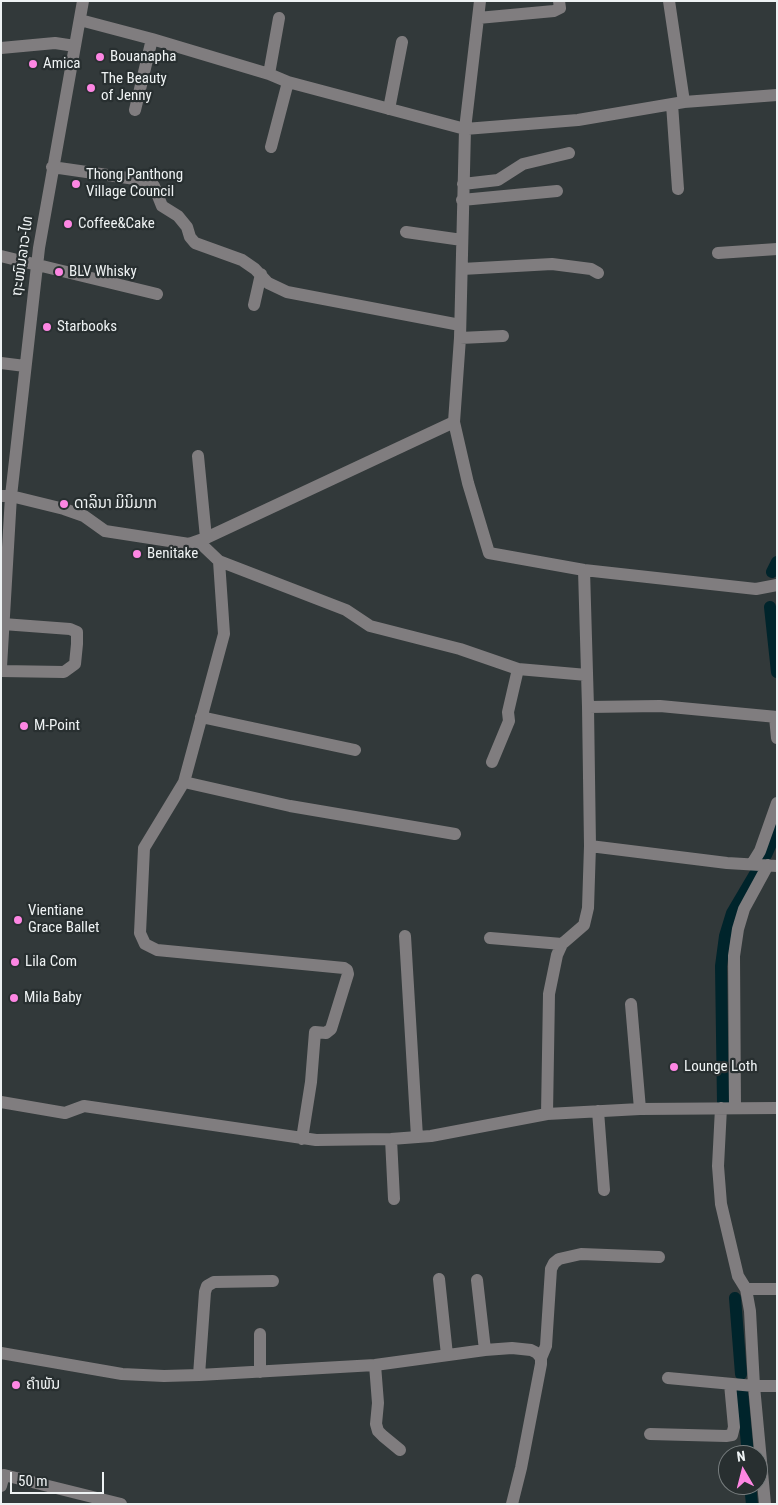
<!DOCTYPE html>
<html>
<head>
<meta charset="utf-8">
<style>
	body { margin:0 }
	#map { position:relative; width:778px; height:1505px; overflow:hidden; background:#32393a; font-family:"Roboto Condensed",sans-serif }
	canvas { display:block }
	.frame { position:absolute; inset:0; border:2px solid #eef2f3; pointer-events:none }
	.north { position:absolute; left:718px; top:1445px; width:50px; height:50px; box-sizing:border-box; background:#282f30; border:1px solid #777d7e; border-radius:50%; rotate:352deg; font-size:14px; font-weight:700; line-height:20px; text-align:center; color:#eef2f3 }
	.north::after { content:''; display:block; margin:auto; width:18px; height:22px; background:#fd86e3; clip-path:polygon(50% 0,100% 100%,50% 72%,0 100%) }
	.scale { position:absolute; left:10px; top:1472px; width:94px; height:22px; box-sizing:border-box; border:2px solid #eef2f3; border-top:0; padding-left:6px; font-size:15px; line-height:18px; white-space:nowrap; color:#eef2f3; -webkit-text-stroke:4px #282f30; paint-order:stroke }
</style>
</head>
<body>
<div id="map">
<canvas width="778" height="1505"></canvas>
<div class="frame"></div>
<div class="north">N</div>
<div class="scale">50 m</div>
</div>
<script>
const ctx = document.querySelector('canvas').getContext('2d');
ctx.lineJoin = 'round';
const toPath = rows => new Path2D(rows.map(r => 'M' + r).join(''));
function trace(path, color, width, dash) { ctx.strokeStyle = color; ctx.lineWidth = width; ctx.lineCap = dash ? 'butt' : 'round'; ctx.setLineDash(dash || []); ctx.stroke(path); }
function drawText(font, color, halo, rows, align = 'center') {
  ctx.font = font + ' "Roboto Condensed","Noto Sans Lao",sans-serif'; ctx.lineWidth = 4.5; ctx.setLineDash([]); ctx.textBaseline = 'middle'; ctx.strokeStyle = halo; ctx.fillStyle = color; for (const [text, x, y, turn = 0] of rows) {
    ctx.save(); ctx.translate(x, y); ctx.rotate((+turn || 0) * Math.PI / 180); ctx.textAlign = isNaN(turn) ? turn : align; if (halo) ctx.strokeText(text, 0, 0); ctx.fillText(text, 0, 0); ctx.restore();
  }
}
const canal = toPath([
	[772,572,777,562],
	[770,607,777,672],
	[766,855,777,830],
	[723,1103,721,966,725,936,732,913,755,874],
	[735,1298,741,1374],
	[742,1391,748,1455],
	[750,1485,752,1504]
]);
const minor = toPath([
	[480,1,465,129,460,338,454,422,468,483,489,553,584,570,756,589,777,585],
	[669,1,684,102],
	[478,18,554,11,560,8,559,1],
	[80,20,152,39,269,74,288,82,465,129,578,120,684,102,777,95],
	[1,48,55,43,75,46],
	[269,74,279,18],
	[672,104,678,189],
	[389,109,402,42],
	[135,110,152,39],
	[271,147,288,82],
	[52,167,149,181,154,186,162,206,178,216,187,227,190,237,195,243,242,260,255,269,268,283,287,292,460,325],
	[463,184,498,180,523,164,569,153],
	[462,200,557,191],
	[406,232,462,240],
	[718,253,777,249],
	[1,256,157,294],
	[462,269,552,264,591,269,598,273],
	[254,305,261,274],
	[460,338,503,336],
	[1,363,25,366],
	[198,456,206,538],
	[1,496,11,496,64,509,84,516,105,531,189,544,206,538,454,422],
	[198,541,219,561,346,610,370,626,460,649,518,669,587,675],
	[219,561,224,634,184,782,144,848,140,933,145,944,157,950,344,968,347,970,348,974,331,1029,326,1033,315,1032,311,1082,302,1139],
	[1,667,11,496,39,248,83,1],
	[1,671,64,672,75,664,77,644,77,632,70,629,3,624],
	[588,707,660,706,777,717],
	[201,717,355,750],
	[775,717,777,738],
	[492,762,509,721,508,712,518,669],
	[184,782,290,806,455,834],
	[590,846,727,863,777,866],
	[752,864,760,851,777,803],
	[405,936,417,1137],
	[490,938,562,944],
	[631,1004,640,1109],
	[1,1102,65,1113,84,1106,316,1140,391,1139,431,1136,547,1114,640,1109,777,1108],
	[721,1108,718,1166,721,1204,738,1276,746,1289,750,1311,754,1386,765,1504],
	[735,1108,734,956,738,929,744,909,768,865],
	[598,1111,604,1190],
	[547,1114,549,994,557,955,562,944,584,925,588,908,590,846,588,707,584,570],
	[391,1139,394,1199],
	[439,1279,447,1355],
	[477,1280,485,1350],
	[746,1289,777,1289],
	[260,1334,260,1372],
	[1,1353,122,1374,164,1376,199,1375,375,1365,485,1350,512,1348,531,1350,537,1353,541,1358,541,1364,521,1468,512,1504],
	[541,1358,546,1346,551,1269,554,1263,559,1259,581,1254,659,1257],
	[375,1365,378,1403,376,1424,378,1431,383,1436,400,1450],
	[199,1375,205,1292,207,1286,214,1282,273,1281],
	[668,1378,754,1386,777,1386],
	[650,1434,726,1436,732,1435,734,1427,730,1384],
	[1,1486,4,1475,121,1504]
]);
const markers = [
	[100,57,5,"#fd86e3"],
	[33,64,5,"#fd86e3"],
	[91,88,5,"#fd86e3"],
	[76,184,5,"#fd86e3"],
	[68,224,5,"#fd86e3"],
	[59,272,5,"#fd86e3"],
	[47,327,5,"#fd86e3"],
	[64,504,5,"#fd86e3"],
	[137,554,5,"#fd86e3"],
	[24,726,5,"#fd86e3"],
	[18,920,5,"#fd86e3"],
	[15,962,5,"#fd86e3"],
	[14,998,5,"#fd86e3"],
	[674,1067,5,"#fd86e3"],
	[16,1385,5,"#fd86e3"]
];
const poiNames = [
	["Bouanapha",110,57],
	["Amica",43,64],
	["The Beauty",101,79],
	["of Jenny",101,96],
	["Thong Panthong",86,175],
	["Village Council",86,192],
	["Coffee&Cake",78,224],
	["BLV Whisky",69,272],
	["Starbooks",57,327],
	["ດາລິນາ ມິນິມາກ",74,504],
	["Benitake",147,554],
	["M-Point",34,726],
	["Vientiane",28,911],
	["Grace Ballet",28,928],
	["Lila Com",25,962],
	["Mila Baby",24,998],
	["Lounge Loth",684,1067],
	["ຄໍາພັນ",26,1385]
];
const streetNames = [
	["ຖະໜົນລາວ-ໄທ",23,256,-82]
];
trace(canal, '#00242b', 12);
trace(minor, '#807d7f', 12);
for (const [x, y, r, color] of markers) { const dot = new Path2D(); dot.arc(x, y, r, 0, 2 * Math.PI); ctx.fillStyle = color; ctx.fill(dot); trace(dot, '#282f30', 2); }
drawText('15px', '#eef2f3', '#282f30', poiNames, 'left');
drawText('15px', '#eef2f3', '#282f30', streetNames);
</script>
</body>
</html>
